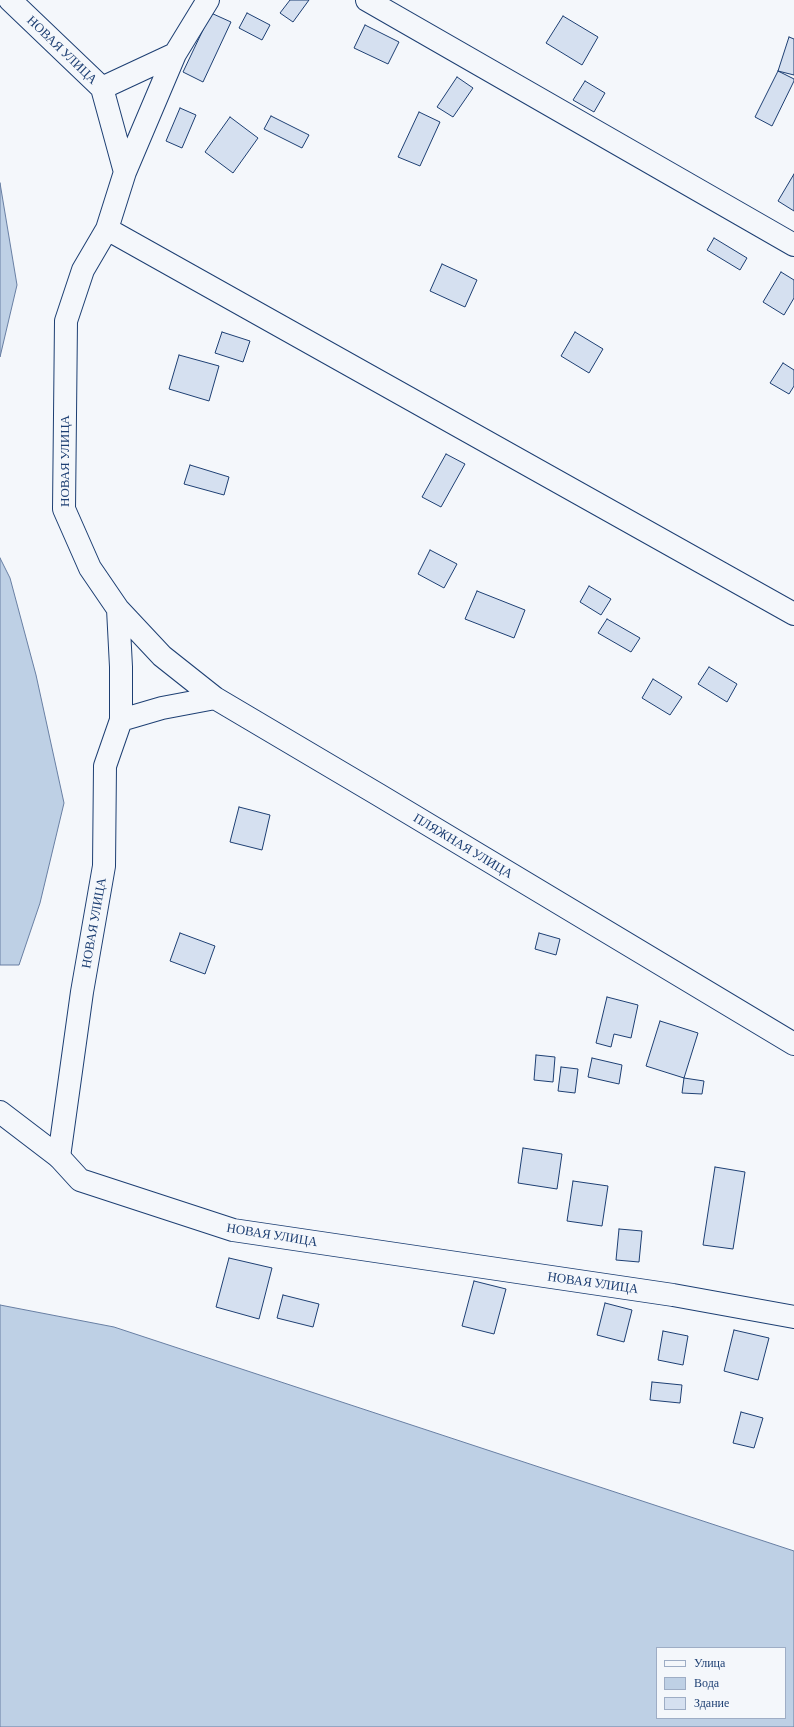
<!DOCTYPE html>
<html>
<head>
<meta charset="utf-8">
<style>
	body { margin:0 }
	#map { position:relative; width:794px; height:1727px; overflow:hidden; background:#f4f7fb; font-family:"Crimson Pro",serif }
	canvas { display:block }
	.legend { position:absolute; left:656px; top:1647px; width:130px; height:72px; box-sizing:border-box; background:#f4f7fb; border:1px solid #9eadc5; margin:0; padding:5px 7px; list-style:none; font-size:12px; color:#1d3f73 }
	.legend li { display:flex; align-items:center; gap:8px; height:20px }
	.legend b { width:20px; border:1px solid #9eadc5 }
</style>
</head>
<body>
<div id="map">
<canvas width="794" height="1727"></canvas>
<ul class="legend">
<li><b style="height:5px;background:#f4f7fb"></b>Улица</li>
<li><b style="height:11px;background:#bed0e5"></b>Вода</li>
<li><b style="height:11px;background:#d5e0f0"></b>Здание</li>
</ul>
</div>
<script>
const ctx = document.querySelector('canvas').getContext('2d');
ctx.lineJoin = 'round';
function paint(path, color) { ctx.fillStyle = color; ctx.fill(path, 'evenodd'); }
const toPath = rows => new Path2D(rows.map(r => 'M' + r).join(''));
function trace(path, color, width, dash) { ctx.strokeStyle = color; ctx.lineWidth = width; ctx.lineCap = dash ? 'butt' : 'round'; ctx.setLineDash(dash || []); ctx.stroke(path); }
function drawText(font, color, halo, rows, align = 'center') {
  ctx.font = font + ' "Crimson Pro",serif'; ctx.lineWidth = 3; ctx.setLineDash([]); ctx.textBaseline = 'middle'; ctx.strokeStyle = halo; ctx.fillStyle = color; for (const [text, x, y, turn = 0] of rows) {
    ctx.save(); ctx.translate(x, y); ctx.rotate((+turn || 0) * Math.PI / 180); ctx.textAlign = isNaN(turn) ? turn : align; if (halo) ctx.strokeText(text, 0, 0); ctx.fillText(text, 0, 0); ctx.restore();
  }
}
const water = toPath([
	[0,183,17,285,0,357,0,183],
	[0,558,10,578,36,675,64,803,40,903,19,965,0,965,0,558],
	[0,1305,114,1327,794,1551,794,1727,0,1727,0,1305],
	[657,1648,785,1648,785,1718,657,1718,657,1648]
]);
const building = toPath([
	[290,0,309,0,293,22,280,13,290,0],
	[211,13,231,22,203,82,183,72,211,13],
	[247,13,270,25,262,40,239,28,247,13],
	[563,16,598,37,582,65,546,43,563,16],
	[365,25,399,42,388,64,354,48,365,25],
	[789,37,794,39,794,75,778,71,789,37],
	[778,71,794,79,794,81,772,126,755,117,778,71],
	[457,77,473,88,453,117,437,107,457,77],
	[585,81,605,93,594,112,573,100,585,81],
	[180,108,196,115,182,148,166,141,180,108],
	[419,112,440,122,420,166,398,157,419,112],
	[271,116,309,135,302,148,264,129,271,116],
	[230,117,258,138,233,173,205,152,230,117],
	[794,174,794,211,778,201,794,174],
	[714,238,747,258,740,270,707,250,714,238],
	[442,264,477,280,465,307,430,291,442,264],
	[781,272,794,280,794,298,784,315,763,302,781,272],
	[222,332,250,341,243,362,215,353,222,332],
	[575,332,603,349,589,373,561,356,575,332],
	[179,355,219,366,209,401,169,389,179,355],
	[783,363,794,370,794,386,789,394,770,383,783,363],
	[446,454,465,464,441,507,422,497,446,454],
	[190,465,229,477,224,495,184,484,190,465],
	[430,550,457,564,444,588,418,574,430,550],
	[589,586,611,599,601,615,580,602,589,586],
	[477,591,525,610,514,638,465,619,477,591],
	[607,619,640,638,631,652,598,633,607,619],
	[709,667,737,684,727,702,698,684,709,667],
	[653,679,682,697,670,715,642,698,653,679],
	[239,807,270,815,262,850,230,842,239,807],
	[180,933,215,946,205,974,170,961,180,933],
	[539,933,560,939,556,955,535,949,539,933],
	[607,997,638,1005,631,1038,614,1034,611,1047,596,1043,607,997],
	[660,1021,698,1033,684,1078,646,1066,660,1021],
	[536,1055,555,1057,553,1082,534,1080,536,1055],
	[592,1058,622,1065,619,1084,588,1077,592,1058],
	[561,1067,578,1069,575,1093,558,1091,561,1067],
	[684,1078,704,1081,702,1094,682,1093,684,1078],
	[523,1148,562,1154,557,1189,518,1183,523,1148],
	[715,1167,745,1172,733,1249,703,1245,715,1167],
	[573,1181,608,1186,602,1226,567,1221,573,1181],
	[619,1229,642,1231,639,1262,616,1260,619,1229],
	[229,1258,272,1268,259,1319,216,1307,229,1258],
	[474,1281,506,1289,494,1334,462,1326,474,1281],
	[283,1295,319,1304,313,1327,277,1318,283,1295],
	[605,1303,632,1310,624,1342,597,1335,605,1303],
	[734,1330,769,1338,758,1380,724,1371,734,1330],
	[663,1331,688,1336,683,1365,658,1360,663,1331],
	[652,1382,682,1385,680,1403,650,1400,652,1382],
	[741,1412,763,1418,754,1448,733,1443,741,1412]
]);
const street = toPath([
	[367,0,794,245],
	[102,88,175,54,208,0],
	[125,172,175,54],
	[107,229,794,614],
	[118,609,162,656,215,698],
	[121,720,162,708,215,698,379,795,794,1044],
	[0,1112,59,1157,82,992,104,866,105,766,121,720,121,667,118,609,90,568,64,509,66,321,83,270,107,229,125,172,102,88,10,0]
]);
const secondary = toPath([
	[59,1157,80,1180,233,1230,673,1295,794,1317]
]);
const streetNames = [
	["НОВАЯ УЛИЦА",62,50,44],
	["НОВАЯ УЛИЦА",65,461,-90],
	["ПЛЯЖНАЯ УЛИЦА",463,846,31],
	["НОВАЯ УЛИЦА",94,923,-80],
	["НОВАЯ УЛИЦА",272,1235,9],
	["НОВАЯ УЛИЦА",593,1283,8]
];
paint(water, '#bed0e5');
trace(water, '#687fa3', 1);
paint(building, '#d5e0f0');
trace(building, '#1d3f73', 1);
trace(street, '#1d3f73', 24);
trace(secondary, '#1d3f73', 24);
trace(street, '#f4f7fb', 22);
trace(secondary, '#f4f7fb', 22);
drawText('13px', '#1d3f73', '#f4f7fb', streetNames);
</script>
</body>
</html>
